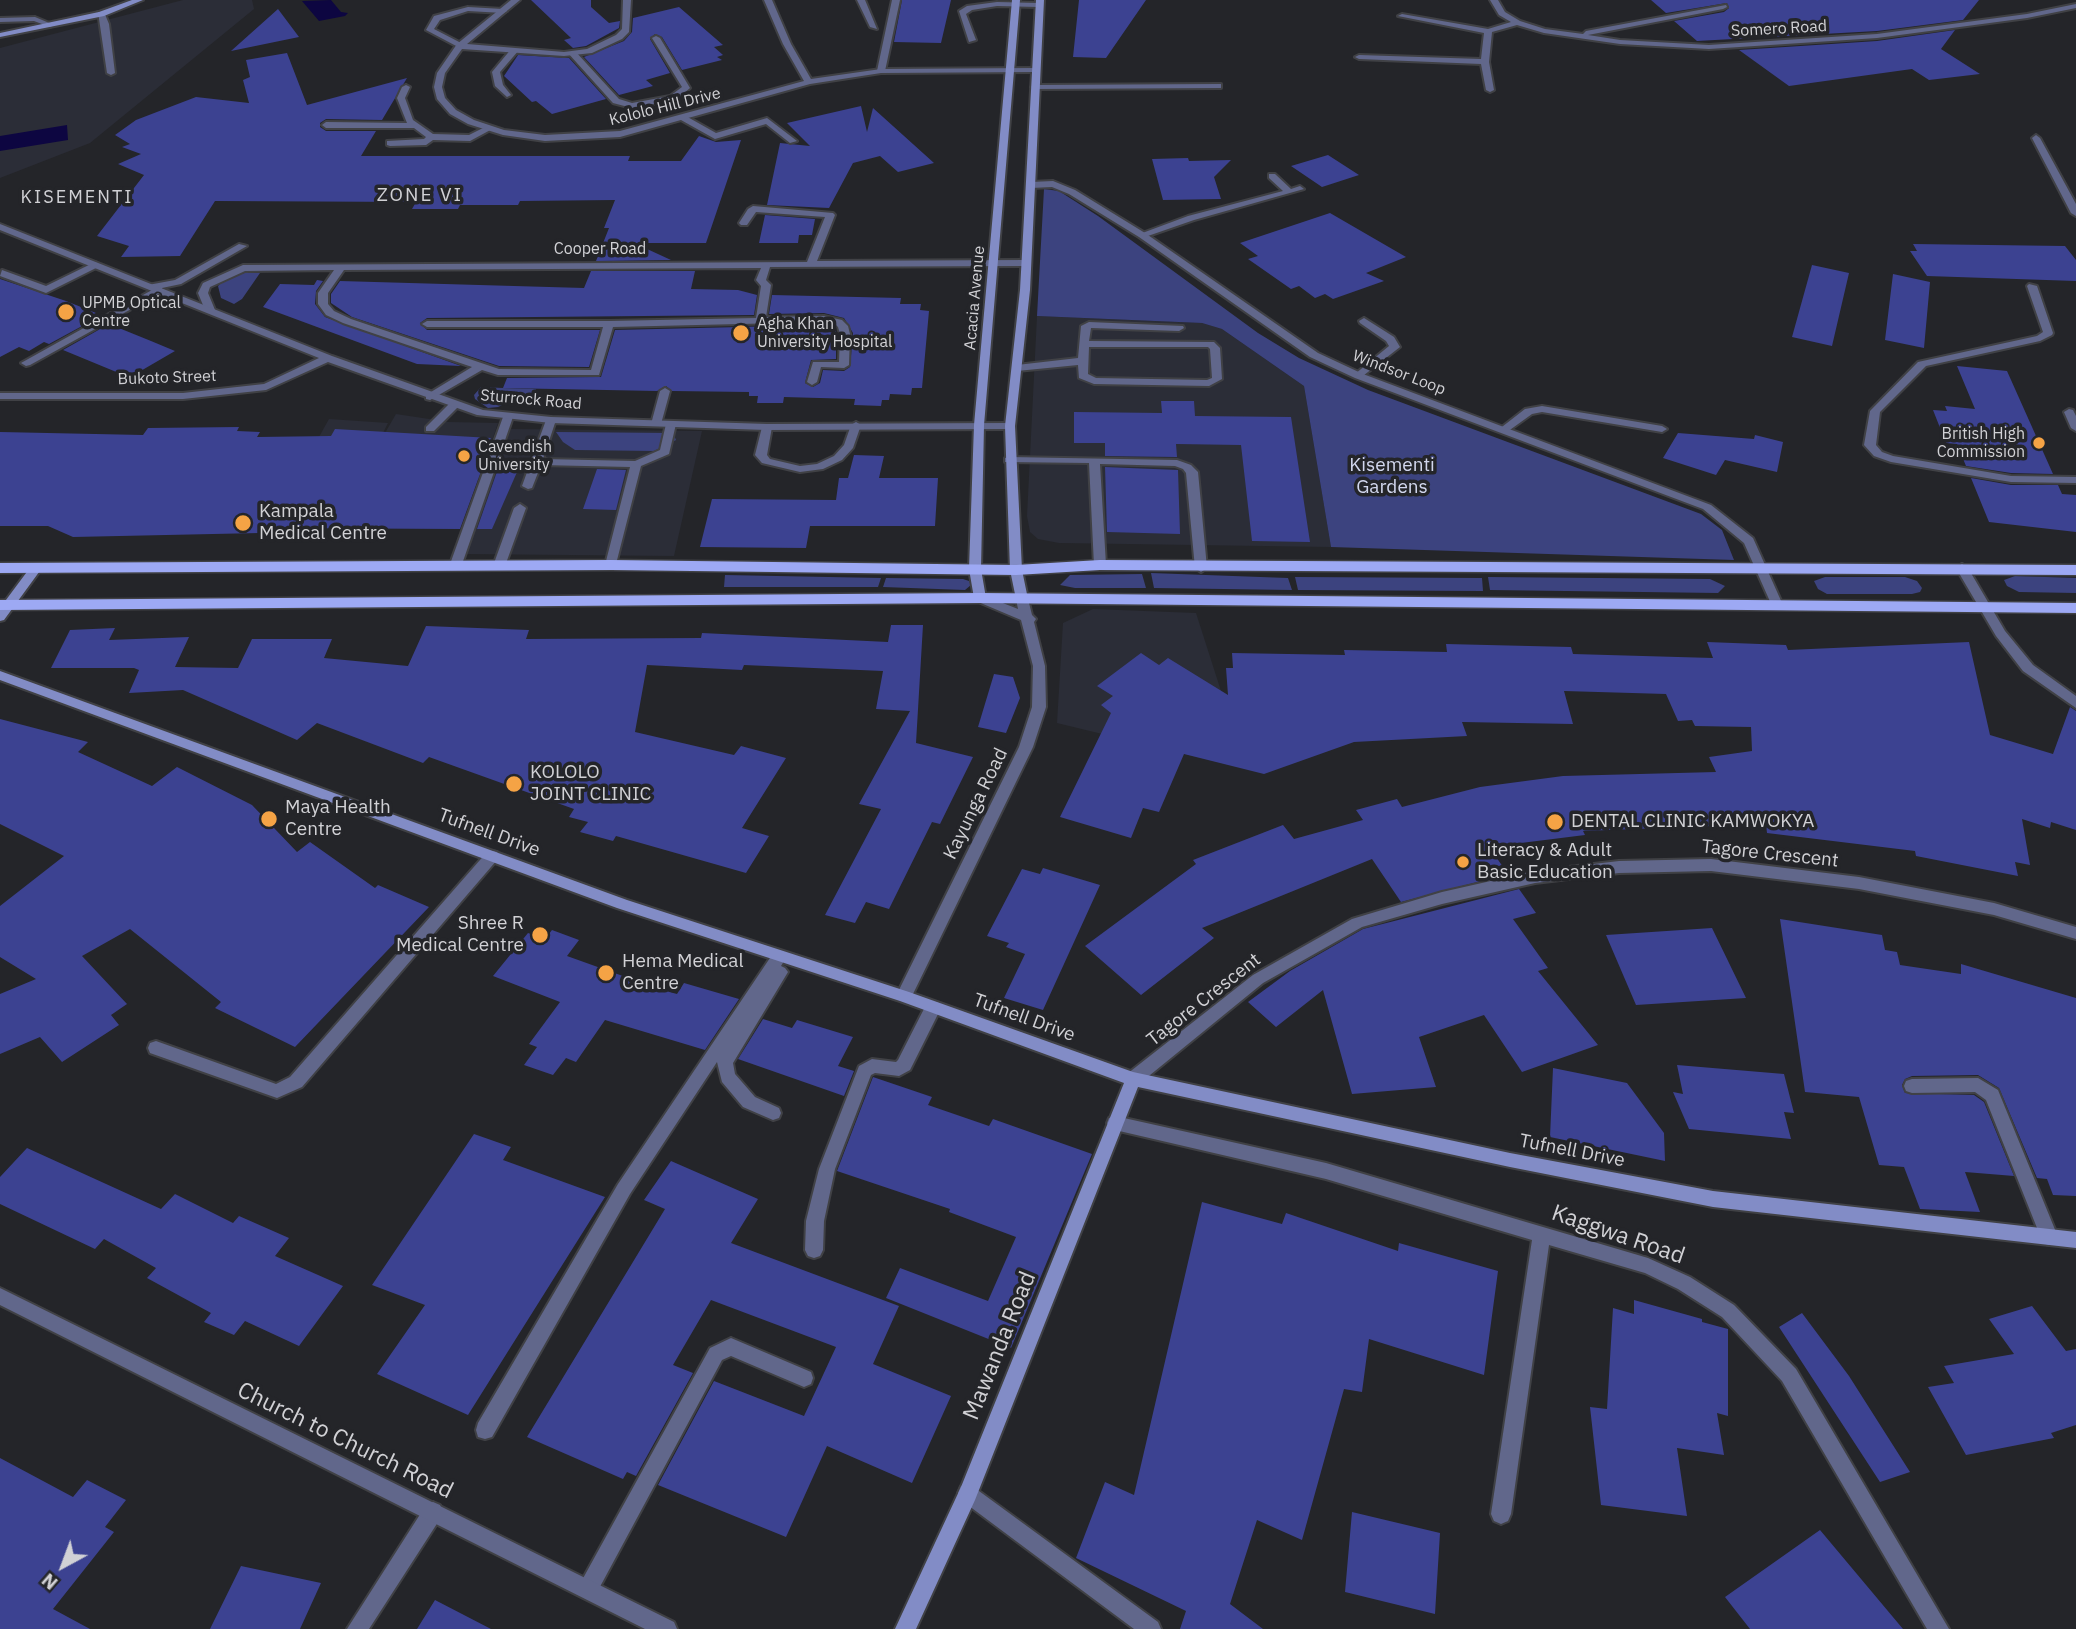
<!DOCTYPE html>
<html>
<head>
<meta charset="utf-8">
<style>
	body { margin:0 }
	#map { position:relative; width:2076px; height:1629px; overflow:hidden; background:#242529; font-family:"IBM Plex Sans",sans-serif }
	canvas { display:block }
	.north { position:absolute; left:28px; top:1531px; width:70px; height:70px; -webkit-text-stroke:5px #242529; paint-order:stroke; rotate:221deg; font-size:19px; font-weight:700; line-height:28px; text-align:center; color:#d1d1d5 }
	.north::after { content:''; display:block; margin:auto; width:24px; height:32px; background:#d1d1d5; clip-path:polygon(50% 0,100% 100%,50% 72%,0 100%) }
</style>
</head>
<body>
<div id="map">
<canvas width="2076" height="1629"></canvas>
<div class="north">N</div>
</div>
<script>
const ctx = document.querySelector('canvas').getContext('2d');
ctx.lineJoin = 'round';
function paint(path, color) { ctx.fillStyle = color; ctx.fill(path, 'evenodd'); }
const toPath = rows => new Path2D(rows.map(r => 'M' + r).join(''));
function trace(path, color, width, dash) { ctx.strokeStyle = color; ctx.lineWidth = width; ctx.lineCap = dash ? 'butt' : 'round'; ctx.setLineDash(dash || []); ctx.stroke(path); }
function drawText(font, color, halo, rows, align = 'center') {
  ctx.font = font + ' "IBM Plex Sans",sans-serif'; ctx.lineWidth = 7; ctx.setLineDash([]); ctx.textBaseline = 'middle'; ctx.strokeStyle = halo; ctx.fillStyle = color; for (const [text, x, y, turn = 0] of rows) {
    ctx.save(); ctx.translate(x, y); ctx.rotate((+turn || 0) * Math.PI / 180); ctx.textAlign = isNaN(turn) ? turn : align; if (halo) ctx.strokeText(text, 0, 0); ctx.fillText(text, 0, 0); ctx.restore();
  }
}
const built = toPath([
	[183,0,252,0,254,9,90,143,0,178,0,48],
	[1037,316,1202,323,1222,329,1304,386,1331,547,1059,543,1038,539,1030,532,1027,516],
	[396,414,449,422,498,423,479,479,296,478,329,419,388,423,371,457],
	[511,429,702,431,674,556,464,554],
	[1093,609,1196,613,1246,769,1057,723,1063,623]
]);
const green = toPath([
	[1044,189,1059,191,1098,216,1258,333,1299,358,1368,390,1701,514,1722,530,1734,560,1331,547,1304,386,1222,329,1202,323,1037,316],
	[244,273,260,273,242,299,234,304,221,298,218,286,224,280],
	[481,387,503,388,536,389,532,398,517,398,498,407,488,408,475,399,474,395],
	[556,432,673,433,676,440,654,451,575,450,563,442],
	[1151,573,1288,578,1292,590,1154,588],
	[1142,574,1146,588,1075,588,1060,585,1070,575],
	[725,575,881,578,878,587,724,587],
	[2015,576,2076,578,2076,593,2019,592,2007,586,2004,580],
	[1295,577,1482,578,1483,591,1298,590],
	[1488,577,1710,579,1725,586,1718,593,1490,590],
	[1825,577,1905,577,1917,581,1922,588,1920,592,1912,594,1827,594,1818,589,1814,581],
	[886,578,963,579,969,581,971,585,965,590,883,587]
]);
const water = toPath([
	[331,0,341,12,348,13,345,16,319,21,302,1],
	[67,125,68,140,0,151,0,136]
]);
const building = toPath([
	[531,0,591,0,591,7,609,23,620,21,619,28,586,46,573,48,564,40,571,38],
	[902,0,951,0,941,43,894,42],
	[1079,0,1146,0,1106,58,1073,57],
	[1651,0,1979,0,1963,20,1877,31,1697,41,1674,21,1724,12,1729,8,1727,3,1666,13],
	[679,7,723,45,714,47,723,55,717,57,722,60,682,70,662,37,655,34,650,39,670,73,646,80,653,86,619,95,584,57,624,41,632,32,633,18],
	[278,9,299,37,231,51],
	[1955,30,1941,49,1980,74,1929,80,1912,69,1789,86,1739,50,1877,41],
	[287,53,307,105,407,78,382,120,326,119,320,123,320,127,326,131,376,131,361,156,630,156,628,161,681,161,699,136,716,142,741,140,706,243,634,243,671,260,596,261,609,228,604,228,615,200,520,201,518,205,460,205,458,209,412,209,416,202,215,201,180,256,121,257,129,246,97,236,144,175,118,164,141,154,122,147,130,144,115,135,136,120,196,97,249,103,243,80,250,77,246,60],
	[518,55,569,58,606,99,552,114,536,101,532,102,504,76],
	[861,106,867,132,873,108,934,163,898,172,880,156,853,163,829,208,767,205,780,143,810,146,787,123],
	[1328,155,1359,175,1322,187,1291,166],
	[1188,158,1189,161,1231,160,1214,177,1221,199,1163,200,1152,159],
	[1330,213,1406,257,1366,273,1384,281,1333,299,1325,294,1315,298,1299,286,1291,289,1248,259,1258,256,1240,243],
	[765,215,815,219,812,235,799,235,798,243,759,243],
	[1913,244,2065,246,2076,260,2076,281,1927,276,1910,251,1917,251],
	[1812,265,1849,273,1832,346,1792,337],
	[591,271,695,271,691,289,738,290,757,295,754,315,427,318,420,323,427,330,600,330,589,367,499,366,352,317,331,303,331,294,340,281,584,288],
	[1893,274,1930,282,1924,348,1885,340],
	[0,279,66,301,96,313,90,316,95,319,49,344,44,342,29,351,19,347,0,357],
	[317,280,323,281,316,291,315,304,325,317,461,366,417,364,263,307,280,284,314,285],
	[772,295,901,298,900,304,921,304,920,310,929,311,922,388,912,388,911,395,890,394,889,400,882,400,881,406,854,405,855,399,784,397,783,403,757,403,758,396,749,396,749,392,672,391,666,386,657,391,503,388,507,378,601,377,615,330,824,325,836,328,836,359,811,360,805,383,813,387,820,383,823,370,844,371,850,367,853,333,844,318,824,313,769,314],
	[109,324,151,341,175,351,132,376,126,376,63,350],
	[1957,366,2007,371,2053,474,2011,473,1966,466,1957,444,1946,443,1933,410,1947,411,1945,406,1975,409],
	[1161,401,1194,401,1195,416,1291,417,1310,542,1252,541,1241,445,1176,444,1177,457,1105,456,1105,443,1074,443,1074,412,1162,413],
	[239,427,237,431,260,432,257,437,331,436,335,429,491,438,477,463,484,463,460,529,263,528,260,533,73,537,48,526,0,526,0,432,143,435,148,428],
	[1678,433,1754,439,1755,435,1783,442,1777,472,1725,460,1716,475,1663,458],
	[854,455,884,456,879,478,938,478,935,526,810,526,806,548,700,547,712,499,836,500,839,478,848,478],
	[500,463,521,463,492,529,477,529],
	[1105,467,1178,470,1180,534,1107,532],
	[597,469,626,470,616,510,583,509],
	[1971,478,2011,485,2058,485,2062,494,2076,495,2076,532,1989,522],
	[891,625,923,625,916,743,973,757,940,824,932,822,889,909,866,902,855,923,825,915,881,809,859,804,910,711,876,709,883,671,744,665,742,670,647,665,635,732,734,755,741,746,786,758,742,828,769,836,746,873,616,836,613,841,580,832,588,822,569,817,574,809,429,757,423,763,317,723,297,740,183,690,129,693,139,670,134,668,51,668,70,630,115,628,109,640,189,637,175,667,238,668,252,639,332,639,324,658,408,666,426,626,529,630,526,639,701,638,702,633,888,642],
	[1707,642,1786,645,1788,650,1969,642,1990,735,2053,754,2070,707,2076,711,2076,830,2051,822,2050,828,2022,819,2030,865,2015,862,2018,876,1916,856,1915,851,1767,833,1766,824,1583,831,1585,835,1489,847,1508,874,1401,902,1372,859,1202,928,1214,938,1141,995,1085,946,1196,864,1193,860,1283,825,1294,839,1363,820,1356,810,1397,799,1402,807,1480,787,1563,776,1716,772,1709,757,1752,751,1751,727,1695,726,1692,720,1678,721,1666,694,1564,691,1573,724,1462,722,1467,736,1354,742,1264,774,1184,754,1159,812,1143,808,1131,838,1060,817,1111,713,1101,705,1113,696,1097,686,1141,653,1159,665,1168,658,1228,695,1226,668,1233,668,1232,653,1345,655,1344,650,1447,652,1446,644,1571,647,1573,654,1713,658],
	[994,674,1013,677,1020,698,1006,733,978,727],
	[0,719,88,742,78,752,152,786,177,767,252,805,297,852,310,842,375,888,378,885,429,907,295,1047,215,1008,221,1002,130,929,82,956,127,1004,111,1015,119,1025,62,1062,40,1037,0,1054,0,994,36,979,0,957,0,906,64,856,0,824],
	[1043,868,1100,885,1043,1010,1004,998,1025,954,1006,947,1009,943,987,936,1022,869,1040,874],
	[1519,889,1536,913,1513,919,1548,968,1538,971,1598,1045,1522,1072,1484,1015,1419,1037,1436,1087,1352,1094,1323,990,1276,1027,1248,1002,1290,971,1363,929],
	[1780,919,1882,935,1885,950,1897,952,1900,965,1961,974,1961,964,2076,998,2076,1196,2053,1195,2047,1179,2037,1178,1999,1088,1978,1075,1912,1076,1905,1079,1902,1085,1905,1093,1974,1095,1984,1102,2014,1176,1965,1172,1980,1212,1920,1209,1904,1167,1879,1165,1859,1097,1805,1092],
	[1712,928,1746,998,1636,1005,1606,935],
	[552,930,579,940,567,956,662,990,677,994,684,983,739,999,705,1050,605,1020,576,1062,566,1058,553,1075,524,1065,537,1047,529,1044,560,1002,493,976,528,933,545,939],
	[763,1019,792,1028,797,1020,853,1037,838,1066,854,1071,844,1096,738,1059],
	[1677,1065,1784,1074,1794,1113,1784,1112,1791,1139,1689,1129,1673,1092,1683,1094],
	[1553,1068,1627,1083,1664,1133,1665,1161,1550,1137],
	[873,1077,932,1097,928,1105,989,1126,993,1119,1092,1154,1011,1348,886,1298,900,1268,988,1301,1016,1237,949,1212,950,1209,837,1171],
	[474,1134,511,1147,503,1160,605,1197,468,1415,377,1374,425,1305,372,1285],
	[27,1148,161,1209,175,1194,233,1223,239,1216,289,1238,275,1256,343,1286,299,1346,245,1321,234,1335,204,1322,211,1313,147,1278,156,1268,104,1239,95,1249,0,1204,0,1177],
	[671,1161,758,1199,731,1243,899,1306,873,1364,951,1396,912,1483,827,1446,786,1537,658,1485,714,1381,804,1416,836,1347,711,1300,673,1365,693,1373,636,1476,627,1472,623,1479,527,1437,665,1209,644,1200],
	[1202,1202,1282,1224,1286,1213,1398,1251,1399,1243,1498,1271,1484,1375,1369,1339,1362,1392,1344,1389,1302,1540,1257,1520,1230,1604,1263,1629,1180,1629,1186,1611,1076,1558,1105,1482,1134,1495],
	[1634,1300,1702,1319,1702,1322,1728,1329,1728,1416,1717,1413,1724,1455,1677,1448,1687,1516,1601,1505,1590,1407,1607,1409,1613,1308,1634,1314],
	[2032,1306,2066,1351,2076,1349,2076,1425,2051,1433,2054,1438,1966,1455,1928,1387,1954,1383,1944,1366,2014,1354,1989,1319],
	[1802,1313,1849,1376,1910,1472,1880,1482,1779,1327],
	[0,1458,73,1497,87,1480,126,1500,105,1527,114,1532,53,1609,90,1629,0,1629],
	[1352,1512,1440,1533,1435,1614,1345,1592],
	[1820,1530,1903,1629,1750,1629,1725,1597],
	[241,1566,321,1583,300,1629,210,1629],
	[435,1600,491,1629,417,1629]
]);
const lane = toPath([
	[857,0,865,0,877,29,870,27,857,0],
	[892,0,900,0,885,71,881,73,877,71,892,0],
	[1490,0,1498,0,1505,12,1520,21,1545,29,1583,34,1586,31,1726,5,1727,7,1723,9,1588,35,1620,40,1709,45,1877,34,2027,14,2076,4,2076,8,2027,18,1877,38,1709,49,1620,44,1544,33,1517,25,1492,32,1489,62,1494,90,1490,92,1486,90,1481,64,1359,59,1355,57,1359,55,1481,59,1484,33,1398,16,1402,14,1488,29,1511,22,1499,15,1490,0],
	[997,2,1038,3,1042,5,1038,7,997,6,972,10,966,14,976,40,969,42,959,11,967,6,997,2],
	[468,7,503,9,507,11,503,13,468,11,440,20,434,29,463,44,463,48,460,48,426,30,434,16,468,7],
	[98,12,104,12,109,24,115,73,111,75,107,73,98,12],
	[35,17,54,25,50,27,34,21,0,22,0,18,35,17],
	[656,36,660,38,690,88,676,100,632,108,613,103,568,53,575,51,619,99,632,103,670,96,682,87,652,38,656,36],
	[512,48,519,50,500,72,503,85,511,95,507,97,495,86,492,72,512,48],
	[1218,84,1221,84,1221,88,1035,89,1031,87,1035,85,1218,84],
	[406,85,410,87,405,98,413,120,433,134,469,135,487,126,494,128,470,141,433,140,426,145,390,146,387,145,387,141,424,139,426,137,414,128,326,128,322,125,326,122,407,123,397,98,402,87,406,85],
	[684,115,716,133,767,118,797,141,790,143,766,124,715,139,681,120,680,118,684,115],
	[1269,174,1275,174,1291,189,1300,186,1304,189,1194,220,1145,237,1137,235,1188,216,1283,191,1269,178,1269,174],
	[753,206,833,213,835,215,817,261,1025,260,1030,263,1025,266,770,267,766,280,771,285,766,317,824,316,842,320,848,326,850,334,849,365,844,368,821,367,817,382,812,385,807,382,813,362,839,362,840,334,838,327,835,324,824,322,613,327,599,375,498,375,482,370,430,400,426,399,426,395,472,367,343,323,326,315,318,304,318,293,334,270,245,271,210,287,208,293,215,310,210,313,205,310,198,293,203,283,243,265,807,262,825,217,756,212,747,225,741,225,739,223,748,209,753,206],
	[761,268,756,280,761,286,756,318,609,321,427,321,422,324,427,327,603,327,591,370,499,369,351,319,334,311,328,304,328,293,344,270,761,268],
	[239,244,247,246,181,284,162,288,162,292,30,365,26,366,21,363,152,290,148,289,148,285,175,280,239,244],
	[95,262,100,265,98,267,46,293,0,276,2,270,46,286,95,262],
	[2029,284,2037,286,2053,333,2052,335,2040,341,1926,366,1880,412,1876,445,1882,452,1893,456,2011,476,2076,477,2076,483,2011,482,1891,462,1874,456,1864,445,1870,411,1918,362,2037,336,2043,332,2027,286,2029,284],
	[1364,318,1394,337,1400,347,1359,379,1354,376,1355,374,1389,346,1386,341,1360,323,1359,321,1364,318],
	[1089,322,1183,326,1184,328,1179,331,1091,328,1089,341,1214,342,1220,348,1222,379,1209,386,1094,384,1079,378,1078,365,1017,371,1012,368,1017,365,1078,358,1081,326,1089,322],
	[1089,347,1208,347,1210,349,1212,378,1207,380,1096,378,1088,374,1089,347],
	[665,388,670,391,661,424,660,426,652,426,651,424,660,391,665,388],
	[453,403,457,404,457,408,434,431,426,431,426,427,449,404,453,403],
	[1542,406,1662,426,1667,429,1662,432,1542,412,1532,414,1507,432,1503,433,1498,430,1525,409,1542,406],
	[2069,409,2073,410,2076,416,2076,431,2071,428,2064,412,2069,409],
	[508,414,513,417,461,567,459,570,451,570,449,567,503,417,508,414],
	[551,417,556,420,543,459,635,461,660,450,666,424,671,421,676,424,669,454,641,466,615,568,611,569,605,565,630,467,541,465,532,488,528,489,522,486,546,420,551,417],
	[856,422,861,425,853,448,842,460,823,469,800,472,762,463,755,455,762,427,767,424,772,427,767,455,770,459,800,466,817,464,834,456,844,445,851,425,856,422],
	[1009,457,1177,460,1191,465,1198,472,1207,568,1201,572,1195,568,1186,473,1183,469,1175,466,1100,464,1106,565,1100,569,1094,565,1089,463,1005,462,1005,458,1009,457],
	[520,504,526,508,505,566,503,569,495,569,493,566,514,508,520,504],
	[492,851,497,852,499,856,497,860,302,1087,277,1098,150,1053,148,1048,150,1043,156,1041,276,1084,290,1077,487,852,492,851],
	[779,950,784,952,787,956,781,966,785,968,788,972,733,1063,735,1074,755,1097,779,1108,781,1113,779,1118,773,1120,743,1107,722,1082,717,1062,630,1194,492,1437,485,1439,478,1437,476,1430,478,1423,618,1184,774,952,779,950],
	[933,1002,939,1003,941,1008,910,1070,899,1076,875,1073,871,1075,835,1169,824,1221,823,1250,820,1256,814,1258,808,1256,805,1250,806,1221,819,1169,859,1066,872,1059,896,1062,898,1060,927,1003,933,1002],
	[1978,1078,1998,1090,2000,1095,2058,1237,2055,1243,2049,1245,2043,1243,1986,1100,1975,1092,1912,1093,1906,1091,1904,1086,1906,1081,1912,1079,1978,1078],
	[731,1338,811,1372,813,1378,811,1384,804,1387,731,1356,722,1360,595,1596,588,1599,581,1596,578,1589,581,1582,710,1348,731,1338],
	[433,1502,440,1505,443,1512,440,1519,369,1629,347,1629,426,1505,433,1502]
]);
const street = toPath([
	[511,0,520,0,467,44,564,52,587,49,616,35,622,29,623,0,631,0,629,32,622,39,592,53,564,56,462,49,445,73,442,87,445,98,456,110,474,120,504,130,545,135,620,131,804,81,783,44,764,0,772,0,791,44,811,79,881,69,1035,68,1039,70,1035,72,881,73,810,84,620,137,545,141,503,135,468,124,450,114,437,99,434,87,437,73,457,44,511,0],
	[2036,135,2040,138,2076,204,2076,216,2071,213,2032,138,2036,135],
	[1053,181,1075,190,1145,233,1318,353,1363,374,1711,505,1753,538,1782,603,1780,606,1772,606,1744,543,1703,509,1355,378,1310,357,1139,237,1069,194,1052,187,1031,188,1027,185,1031,182,1053,181],
	[0,224,332,356,483,410,551,417,767,424,1010,423,1015,426,1010,429,767,430,551,423,477,415,328,362,266,390,183,399,0,399,0,393,183,393,264,384,319,358,0,230,0,224],
	[1962,564,1968,568,2005,631,2033,665,2076,696,2076,708,2023,671,1996,636,1956,568,1962,564],
	[980,594,1018,609,1016,599,1018,596,1022,595,1028,599,1032,615,1036,619,1034,622,1045,666,1046,707,1033,747,912,996,909,1000,904,1002,899,1000,896,996,1019,747,1032,707,1033,666,1021,620,976,601,974,598,980,594],
	[1711,859,1859,877,1994,903,2076,927,2076,939,1994,915,1859,889,1711,871,1619,873,1535,883,1442,904,1362,927,1263,983,1139,1084,1133,1086,1127,1084,1125,1079,1127,1074,1253,975,1352,919,1442,892,1535,871,1619,861,1711,859],
	[1115,1116,1326,1163,1648,1258,1690,1277,1734,1305,1796,1369,1949,1629,1927,1629,1782,1381,1722,1317,1678,1289,1645,1273,1549,1245,1511,1514,1508,1521,1501,1524,1494,1521,1491,1514,1532,1240,1326,1179,1115,1130,1109,1128,1107,1123,1109,1118,1115,1116],
	[0,1288,674,1622,677,1629,645,1629,0,1305,0,1288],
	[968,1483,1158,1622,1161,1629,1134,1629,961,1500,958,1493,961,1486,968,1483]
]);
const secondary = toPath([
	[132,0,143,0,104,16,0,37,0,33,99,12,132,0],
	[1012,0,1020,0,984,425,981,569,986,598,980,602,974,598,969,569,974,425,1012,0],
	[1036,0,1044,0,1030,290,1015,426,1022,570,1028,599,1022,603,1016,599,1010,570,1005,426,1020,290,1036,0],
	[36,564,42,568,4,620,0,621,0,608,32,565,36,564],
	[0,671,627,900,909,992,1133,1072,1510,1153,1713,1191,2076,1232,2076,1248,1713,1207,1510,1167,1138,1087,975,1500,916,1629,895,1629,961,1487,1124,1083,900,1001,617,908,0,680,0,671]
]);
const primary = toPath([
	[611,560,1016,565,1100,560,2076,565,2076,575,1100,570,1016,575,611,570,0,573,0,563,611,560],
	[980,593,2076,603,2076,613,980,603,0,610,0,600,980,593]
]);
const markers = [
	[66,312,9,"#f5a345"],
	[741,333,9,"#f5a345"],
	[2039,443,7,"#f5a345"],
	[464,456,7,"#f5a345"],
	[243,523,9,"#f5a345"],
	[514,784,9,"#f5a345"],
	[269,819,9,"#f5a345"],
	[1555,822,9,"#f5a345"],
	[1463,862,7,"#f5a345"],
	[540,935,9,"#f5a345"],
	[606,973,9,"#f5a345"]
];
const farStreetnames = [
	["Somero Road",1779,29,-3],
	["Kololo Hill Drive",665,107,-14],
	["Cooper Road",600,249],
	["Acacia Avenue",975,298,-85],
	["Windsor Loop",1399,373,21],
	["Bukoto Street",167,378,-2],
	["Sturrock Road",531,400,5]
];
const farPoinames = [
	["UPMB Optical",82,303],
	["Centre",82,321],
	["Agha Khan",757,324],
	["University Hospital",757,342],
	["British High",2025,434,"right"],
	["Commission",2025,452,"right"],
	["Cavendish",478,447],
	["University",478,465]
];
const farNeighbourhoodnames = [
	["KISEMENTI",77,198]
];
const farQuarternames = [
	["ZONE VI",420,196]
];
const parkNames = [
	["Kisementi",1392,466],
	["Gardens",1392,488]
];
const poiNames = [
	["Kampala",259,512],
	["Medical Centre",259,534],
	["KOLOLO",530,773],
	["JOINT CLINIC",530,795],
	["Maya Health",285,808],
	["Centre",285,830],
	["DENTAL CLINIC KAMWOKYA",1571,822],
	["Literacy & Adult",1477,851],
	["Basic Education",1477,873],
	["Shree R",524,924,"right"],
	["Medical Centre",524,946,"right"],
	["Hema Medical",622,962],
	["Centre",622,984]
];
const streetNames = [
	["Kayunga Road",976,804,-64],
	["Tufnell Drive",489,833,20],
	["Tagore Crescent",1770,854,6],
	["Tagore Crescent",1204,1000,-38],
	["Tufnell Drive",1024,1018,20],
	["Tufnell Drive",1572,1151,11]
];
const nearStreetnames = [
	["Kaggwa Road",1618,1235,19],
	["Mawanda Road",1000,1346,-68],
	["Church to Church Road",345,1441,26]
];
paint(built, '#2b2d37');
paint(green, '#3c437f');
paint(water, '#0d0641');
paint(building, '#3c4291');
trace(lane, '#404145', 4);
trace(street, '#404145', 4);
trace(secondary, '#404145', 4);
trace(primary, '#404145', 3);
paint(lane, '#61678b');
paint(street, '#61678b');
paint(secondary, '#828cc6');
paint(primary, '#9da9f4');
for (const [x, y, r, color] of markers) { const dot = new Path2D(); dot.arc(x, y, r, 0, 2 * Math.PI); ctx.fillStyle = color; ctx.fill(dot); trace(dot, '#242529', 2.5); }
drawText('16px', '#d1d1d5', '#242529', farStreetnames);
drawText('16px', '#d1d1d5', '#242529', farPoinames, 'left');
ctx.letterSpacing = '2px';
drawText('18px', '#d1d1d5', '#242529', farNeighbourhoodnames);
ctx.letterSpacing = '0px';
ctx.letterSpacing = '2px';
drawText('19px', '#d1d1d5', '#242529', farQuarternames);
ctx.letterSpacing = '0px';
drawText('19px', '#d2d7ee', '#242529', parkNames);
drawText('19px', '#d1d1d5', '#242529', poiNames, 'left');
drawText('19px', '#d1d1d5', '#242529', streetNames);
drawText('23px', '#d1d1d5', '#242529', nearStreetnames);
</script>
</body>
</html>
